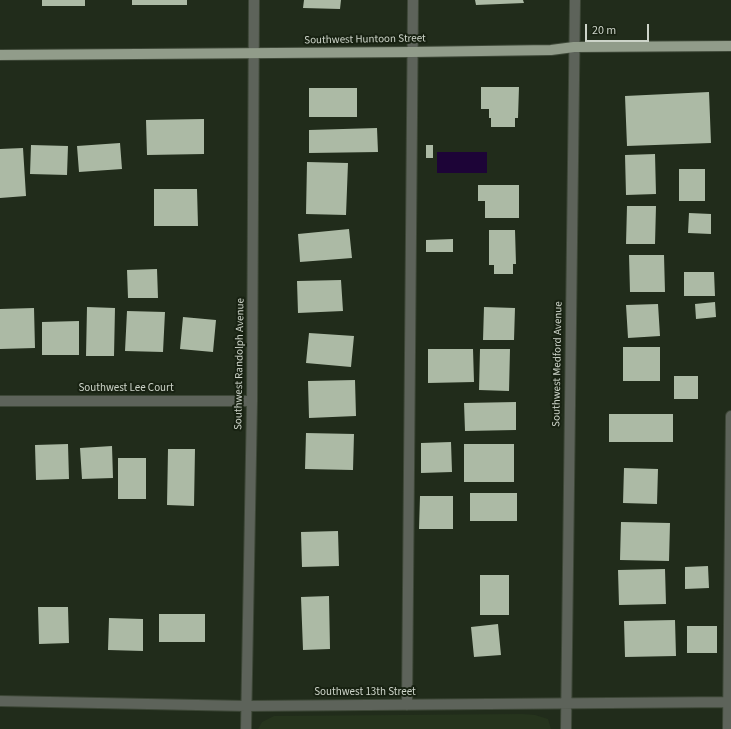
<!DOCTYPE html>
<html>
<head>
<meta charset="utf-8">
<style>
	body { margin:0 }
	#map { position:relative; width:731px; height:729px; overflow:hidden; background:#212c1b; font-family:"Source Sans 3",sans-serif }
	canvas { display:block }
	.scale { position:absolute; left:585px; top:24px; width:64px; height:18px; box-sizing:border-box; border:2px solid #cdd4c9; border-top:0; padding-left:5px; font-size:12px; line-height:14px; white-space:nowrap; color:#cdd4c9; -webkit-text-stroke:3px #182212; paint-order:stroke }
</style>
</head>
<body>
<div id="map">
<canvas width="731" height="729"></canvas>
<div class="scale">20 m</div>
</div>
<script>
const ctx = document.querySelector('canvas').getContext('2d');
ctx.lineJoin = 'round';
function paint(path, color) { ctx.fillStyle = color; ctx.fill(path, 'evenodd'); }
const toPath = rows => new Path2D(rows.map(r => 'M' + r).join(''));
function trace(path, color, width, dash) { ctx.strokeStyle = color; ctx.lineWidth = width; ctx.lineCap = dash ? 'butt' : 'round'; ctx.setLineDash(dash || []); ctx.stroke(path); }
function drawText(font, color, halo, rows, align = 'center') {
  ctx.font = font + ' "Source Sans 3",sans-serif'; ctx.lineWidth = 4; ctx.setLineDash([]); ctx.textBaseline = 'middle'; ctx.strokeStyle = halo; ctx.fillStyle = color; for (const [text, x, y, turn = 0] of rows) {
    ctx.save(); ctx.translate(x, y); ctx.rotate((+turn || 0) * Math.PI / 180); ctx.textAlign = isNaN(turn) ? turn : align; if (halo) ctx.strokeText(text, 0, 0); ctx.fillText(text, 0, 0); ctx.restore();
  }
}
const built = toPath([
	[522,714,535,715,548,719,551,729,258,729,262,722,274,716]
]);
const water = toPath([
	[437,152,487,152,487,173,437,173]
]);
const building = toPath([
	[42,0,85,0,85,6,42,6],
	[132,0,187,0,187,5,132,5],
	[304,0,341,0,340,9,303,8],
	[475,0,523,0,524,3,476,5],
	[481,87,519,87,518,118,515,118,515,127,491,127,491,118,489,118,489,109,481,109],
	[309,88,357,88,357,117,309,117],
	[709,92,711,143,627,146,625,96],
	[204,119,204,154,147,155,146,120],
	[377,128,378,152,309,153,309,130],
	[120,143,122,169,79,172,77,146],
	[31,145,68,146,67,175,30,174],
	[426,145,433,145,433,158,426,158],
	[23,148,26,196,0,198,0,149],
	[655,154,656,194,626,195,625,155],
	[307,162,348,163,346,215,306,214],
	[679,169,705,169,705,201,679,201],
	[478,185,519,185,519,218,485,218,485,201,478,201],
	[154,189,197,189,198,226,154,226],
	[627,206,656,206,655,244,626,244],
	[689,213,711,214,711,234,688,233],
	[349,229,352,258,300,262,298,234],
	[489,230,515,230,516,264,513,264,513,274,494,274,494,265,489,265],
	[453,239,453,252,426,252,426,240],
	[629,255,664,255,665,292,630,292],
	[157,269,158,298,128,298,127,270],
	[684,272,714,272,715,296,684,296],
	[341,280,343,311,298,313,297,281],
	[715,302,716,317,696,319,695,304],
	[658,304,660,336,628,338,626,305],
	[87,307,115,308,114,356,86,356],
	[484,307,515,308,514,340,483,340],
	[34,308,35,348,0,349,0,309],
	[127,311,165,312,163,352,125,351],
	[183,317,216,320,213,352,180,349],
	[79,321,79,355,42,355,42,322],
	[309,333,354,336,351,367,306,363],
	[623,347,660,347,660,381,623,381],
	[428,349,473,349,474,382,428,383],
	[480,349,510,349,509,391,479,390],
	[674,376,698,376,698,399,674,399],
	[355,380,356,416,309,418,308,381],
	[516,402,516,430,465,431,464,403],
	[609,414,673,414,673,442,609,442],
	[306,433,354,434,353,470,305,469],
	[451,442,452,472,421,473,421,443],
	[68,444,69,479,36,480,35,445],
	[464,444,514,444,514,482,464,482],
	[112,446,113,478,82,479,80,448],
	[168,449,195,449,194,506,167,505],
	[118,458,146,458,146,499,118,499],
	[624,468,658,469,657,504,623,503],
	[470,493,517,493,517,521,470,521],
	[420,496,453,496,453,529,419,529],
	[621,522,670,523,669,561,620,560],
	[338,531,339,566,302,567,301,532],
	[708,566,709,588,685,589,685,567],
	[665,569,666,604,619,605,618,570],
	[480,575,509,575,509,615,480,615],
	[329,596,330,649,303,650,301,597],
	[38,607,68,607,69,643,39,644],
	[159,614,205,614,205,642,159,642],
	[109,618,143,619,143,651,108,650],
	[675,620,676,656,625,657,624,621],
	[498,624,501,655,474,657,471,627],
	[687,626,717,626,717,653,687,653]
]);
const minor = toPath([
	[0,401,252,401],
	[0,701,246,706,731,702],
	[407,705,413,0],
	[246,729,252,401,254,0],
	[566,729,575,0],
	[728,729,731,416]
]);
const major = toPath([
	[0,55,412,52,551,50,574,47,731,46]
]);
const streetNames = [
	["Southwest Huntoon Street",365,40,-1],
	["Southwest Randolph Avenue",240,364,-89],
	["Southwest Medford Avenue",558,364,-89],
	["Southwest Lee Court",126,389],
	["Southwest 13th Street",365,693]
];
paint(built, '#26341d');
paint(water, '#1d0437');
paint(building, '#acbaa5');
trace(minor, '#3d4737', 12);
trace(major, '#3d4737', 12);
trace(minor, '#5d635a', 10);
trace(major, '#919c8a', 10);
drawText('11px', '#cdd4c9', '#182212', streetNames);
</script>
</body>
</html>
